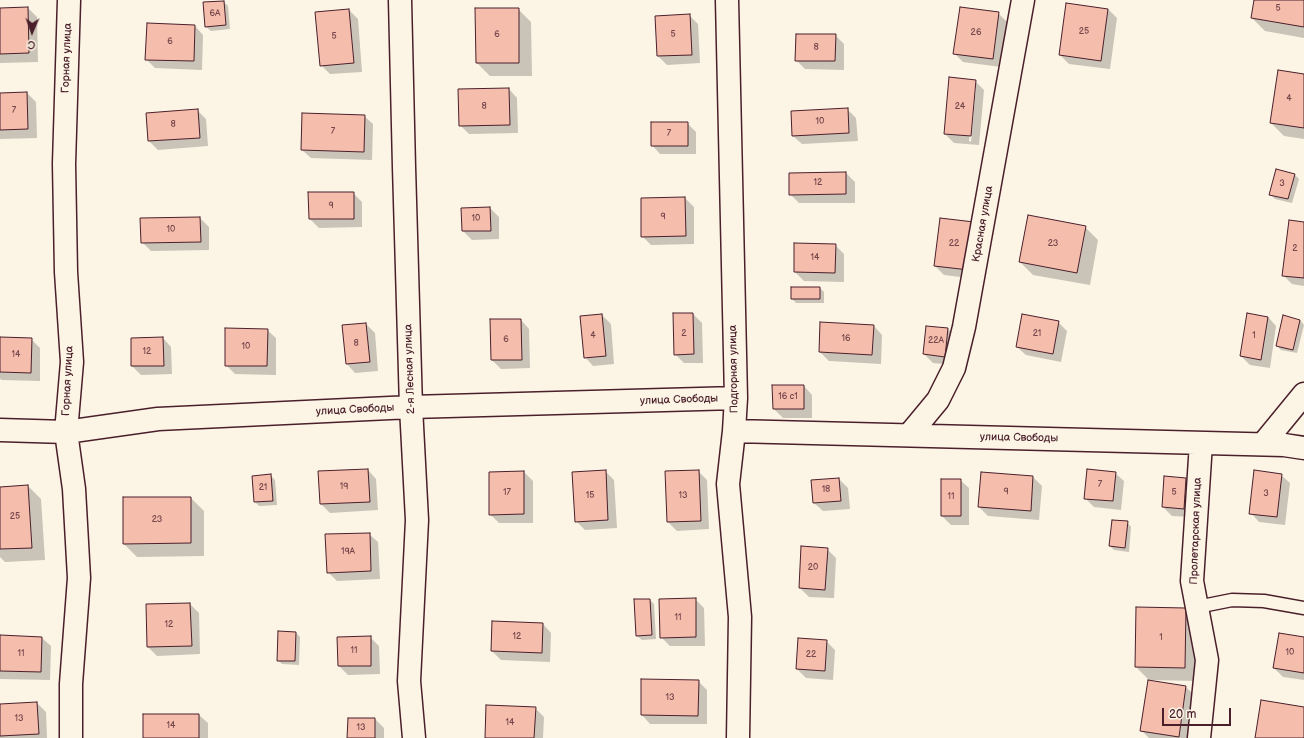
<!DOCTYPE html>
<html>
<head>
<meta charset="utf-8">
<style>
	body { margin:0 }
	#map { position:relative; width:1304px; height:738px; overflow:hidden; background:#fcf5e5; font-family:"Balsamiq Sans",sans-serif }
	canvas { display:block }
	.north { position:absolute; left:12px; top:12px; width:40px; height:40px; -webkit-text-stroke:3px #fcf5e5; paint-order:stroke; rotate:182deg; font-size:11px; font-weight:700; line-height:16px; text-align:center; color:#4a1f2b }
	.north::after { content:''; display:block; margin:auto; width:14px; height:18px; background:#4a1f2b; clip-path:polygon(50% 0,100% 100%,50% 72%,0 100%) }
	.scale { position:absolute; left:1162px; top:708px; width:69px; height:18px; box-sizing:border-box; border:2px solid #4a1f2b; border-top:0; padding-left:5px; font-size:12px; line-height:14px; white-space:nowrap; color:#4a1f2b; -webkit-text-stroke:3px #fcf5e5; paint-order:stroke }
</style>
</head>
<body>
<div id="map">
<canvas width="1304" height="738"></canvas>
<div class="north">С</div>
<div class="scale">20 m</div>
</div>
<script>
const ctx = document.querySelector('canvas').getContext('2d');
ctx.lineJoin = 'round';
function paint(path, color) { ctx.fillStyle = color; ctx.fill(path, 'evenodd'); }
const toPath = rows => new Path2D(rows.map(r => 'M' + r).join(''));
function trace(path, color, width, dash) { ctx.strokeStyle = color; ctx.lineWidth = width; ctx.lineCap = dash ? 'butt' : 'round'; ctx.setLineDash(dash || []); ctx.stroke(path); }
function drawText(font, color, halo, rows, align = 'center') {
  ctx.font = font + ' "Balsamiq Sans",sans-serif'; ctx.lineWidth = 3.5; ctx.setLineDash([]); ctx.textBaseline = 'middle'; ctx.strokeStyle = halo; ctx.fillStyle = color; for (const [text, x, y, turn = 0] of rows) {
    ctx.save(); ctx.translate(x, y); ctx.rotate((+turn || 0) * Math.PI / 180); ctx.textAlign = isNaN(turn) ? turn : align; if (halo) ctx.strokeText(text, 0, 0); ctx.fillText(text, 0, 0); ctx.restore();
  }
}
const shadow = toPath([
	[1255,0,1304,0,1304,38,1265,31,1252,18],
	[224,2,228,6,230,29,211,31,206,27],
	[28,8,37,17,38,62,0,63,0,9],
	[518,9,531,22,532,76,490,76,477,63],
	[1108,9,1117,18,1110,69,1069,64,1060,55],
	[349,10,358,19,362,72,330,74,321,65],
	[998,13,1007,22,1001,67,963,62,955,54],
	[689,15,698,24,700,63,667,65,658,56],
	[195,26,203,35,202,70,155,68,146,59],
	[835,35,844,44,844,70,805,69,796,60],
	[1304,75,1304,139,1284,136,1271,123],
	[975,81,984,90,979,145,954,143,945,134],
	[974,87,976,87,971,142,969,141],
	[509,89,517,98,518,133,469,134,460,125],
	[27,93,36,102,37,138,0,139,0,94],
	[847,109,856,118,858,141,802,144,793,136],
	[197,110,206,119,208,146,158,150,149,141],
	[364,116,373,124,372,160,311,158,302,150],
	[687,123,696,132,696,154,660,154,652,145],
	[846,173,855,182,855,203,799,203,790,194],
	[1294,174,1299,179,1292,203,1275,199,1270,194],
	[353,193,362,202,362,227,319,228,310,219],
	[685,198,694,207,694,244,651,245,642,236],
	[490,208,499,217,499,239,472,240,463,231],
	[200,218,209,227,209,250,151,251,142,242,141,219],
	[940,220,978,279,944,275,935,266],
	[1304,223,1304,286,1292,284,1283,275],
	[1085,227,1098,240,1090,285,1033,275,1020,262],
	[835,245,844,254,844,282,804,281,795,272],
	[792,288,820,288,824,292,824,303,796,303,792,299],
	[693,314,702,323,703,363,684,363,675,354],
	[602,315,611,324,614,364,593,366,585,357],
	[1268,317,1276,326,1270,368,1250,365,1241,356],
	[521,320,529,329,530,368,501,369,492,360],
	[1300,320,1304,325,1297,353,1281,350,1277,346],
	[1058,322,1067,331,1061,362,1026,355,1017,347],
	[366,324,375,333,378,371,355,373,347,364],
	[874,326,882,335,881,364,829,361,820,352],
	[948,329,956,337,954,365,933,363,924,354],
	[267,330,276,338,276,375,235,374,226,365],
	[0,338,31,339,40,348,40,381,2,380,0,379],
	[163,338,171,347,172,374,141,375,132,366,132,339],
	[804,386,812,395,812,418,783,418,774,409],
	[368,470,376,479,378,510,330,513,321,504],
	[605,471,614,480,617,528,585,530,576,521],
	[698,471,707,480,709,529,677,531,668,522],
	[524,472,533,481,533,523,499,523,490,514],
	[982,473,1033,477,1042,486,1039,520,988,516,979,507],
	[1115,473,1124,481,1121,510,1094,507,1085,498],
	[1281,475,1290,483,1285,525,1259,522,1251,513],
	[271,476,275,480,277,505,259,506,255,502],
	[1165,477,1186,479,1195,487,1193,517,1172,516,1163,507],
	[839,479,848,488,850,509,823,511,814,503],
	[960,480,969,488,969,525,951,525,942,516],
	[28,486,41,499,45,560,5,562,0,557,0,488],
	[191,498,204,511,204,556,137,557,124,544],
	[1127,522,1131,527,1129,552,1114,550,1110,546],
	[369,534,378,542,380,579,337,581,328,572],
	[827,549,836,558,834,598,809,597,800,588],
	[695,599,704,608,705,646,670,646,661,637],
	[650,600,654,604,656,639,642,640,637,636],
	[190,604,199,613,200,654,157,656,148,647],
	[1137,608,1186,609,1199,622,1198,681,1150,680,1150,681,1186,687,1195,696,1188,738,1149,738,1141,730,1149,680,1136,667],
	[543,624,551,633,550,662,501,660,492,651],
	[296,633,300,637,299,665,282,664,278,660],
	[0,636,42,638,51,646,50,680,0,679],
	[370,637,379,646,380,674,348,675,339,666],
	[1304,638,1304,680,1283,677,1274,668],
	[826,641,835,650,833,680,806,678,797,669],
	[698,681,707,690,707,724,650,724,642,715],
	[37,703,46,712,47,738,0,738,0,705],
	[535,708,544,717,543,738,486,738],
	[199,715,208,723,208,738,144,738],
	[375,719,384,728,384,738,348,738]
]);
const building = toPath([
	[1254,0,1304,0,1304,27,1251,18,1254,0],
	[224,1,226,25,205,27,203,2,224,1],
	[1066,3,1108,9,1101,61,1059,55,1066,3],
	[28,7,29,53,0,54,0,8,28,7],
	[960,7,999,12,993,59,953,54,960,7],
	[475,8,519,8,519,63,476,63,475,8],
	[349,9,354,63,320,66,315,12,349,9],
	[690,14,692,55,657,56,655,16,690,14],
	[147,23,195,25,194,61,145,60,147,23],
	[796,34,836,34,835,61,795,61,796,34],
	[1278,70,1304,74,1304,128,1270,123,1278,70],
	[949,77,976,80,971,136,944,134,949,77],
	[509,88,510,125,459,126,458,89,509,88],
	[27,92,28,129,0,130,0,93,27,92],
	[848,108,849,133,792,136,791,111,848,108],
	[198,109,200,138,148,141,146,113,198,109],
	[302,113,365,115,364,152,301,150,302,113],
	[651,122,688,122,688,146,651,146,651,122],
	[1276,169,1295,174,1288,199,1269,195,1276,169],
	[846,172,846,194,789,195,789,173,846,172],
	[308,192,354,192,354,219,309,219,308,192],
	[685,197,686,236,641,237,641,198,685,197],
	[490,207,491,231,462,231,461,208,490,207],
	[1028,215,1086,226,1077,273,1019,262,1028,215],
	[200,217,201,242,141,243,140,218,200,217],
	[940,218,974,222,969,270,934,266,940,218],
	[1289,220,1304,222,1304,278,1282,276,1289,220],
	[794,243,836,244,835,273,794,272,794,243],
	[791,287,820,287,820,299,791,299,791,287],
	[673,313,693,313,694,354,674,355,673,313],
	[1247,313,1268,317,1261,360,1240,356,1247,313],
	[602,314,606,356,584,358,580,316,602,314],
	[1022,314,1059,321,1053,354,1016,347,1022,314],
	[1283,315,1300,320,1293,350,1276,346,1283,315],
	[490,319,521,319,522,360,491,360,490,319],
	[820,322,874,325,872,355,819,352,820,322],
	[366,323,370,362,346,364,342,325,366,323],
	[926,326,948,328,945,357,923,354,926,326],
	[225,328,268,329,267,366,225,366,225,328],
	[0,337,32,338,31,373,0,372,0,337],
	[163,337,164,366,131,366,131,338,163,337],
	[772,385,804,385,804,409,773,409,772,385],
	[368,469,370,502,320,504,318,471,368,469],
	[1087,469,1116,472,1113,501,1084,499,1087,469],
	[606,470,608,520,575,522,572,472,606,470],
	[699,470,701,521,667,522,665,471,699,470],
	[1254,470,1282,474,1277,517,1249,514,1254,470],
	[524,471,524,514,489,515,489,472,524,471],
	[981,472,1033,476,1031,511,978,507,981,472],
	[271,474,273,501,254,502,252,476,271,474],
	[1164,476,1186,478,1184,509,1162,507,1164,476],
	[839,478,841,501,813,503,811,480,839,478],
	[941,479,961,479,961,516,941,516,941,479],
	[28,485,32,548,0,549,0,487,28,485],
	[123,497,191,497,191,543,123,544,123,497],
	[1112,520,1128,521,1125,548,1109,546,1112,520],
	[370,533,371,571,327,573,325,534,370,533],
	[801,546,828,548,825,590,799,588,801,546],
	[696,598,696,637,660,638,659,599,696,598],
	[634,599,650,599,652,635,636,636,634,599],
	[190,603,192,646,147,647,146,604,190,603],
	[1136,607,1186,608,1185,668,1135,667,1136,607],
	[492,621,543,623,542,653,491,651,492,621],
	[278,631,296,632,295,661,277,661,278,631],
	[1279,633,1304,637,1304,673,1273,668,1279,633],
	[0,635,42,637,41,672,0,671,0,635],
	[371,636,371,666,338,666,337,637,371,636],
	[798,638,827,640,825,671,796,669,798,638],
	[641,679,699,680,698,716,641,715,641,679],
	[1148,680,1186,686,1179,737,1140,731,1148,680],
	[1261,700,1304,707,1304,738,1255,738,1261,700],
	[37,702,39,734,0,736,0,704,37,702],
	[486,705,536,707,534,738,485,738,486,705],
	[143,714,199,714,199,738,143,738,143,714],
	[348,718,375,718,375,738,347,738,348,718]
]);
const service = toPath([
	[1197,607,1232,600,1264,601,1304,608]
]);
const minor = toPath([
	[69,0,64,164,66,272,72,362,66,432,74,489,79,578,71,684,71,738],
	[400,0,404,167,411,407,417,520,409,681,414,738],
	[727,0,736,398,734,431,728,484,740,617,738,738],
	[0,430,66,432,158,419,411,407,736,398],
	[734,431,1284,445,1304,448],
	[909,435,938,400,954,368,964,327,1023,0],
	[1263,444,1304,394],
	[1199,738,1207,660,1192,581,1201,443]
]);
const numberNames = [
	["5",1278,9],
	["6А",215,14],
	["25",1084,32],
	["26",976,33],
	["6",497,35],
	["5",673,35],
	["5",334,37],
	["6",170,42],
	["8",816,48],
	["4",1289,99],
	["8",484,107],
	["24",960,107],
	["7",14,111],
	["10",820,122],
	["8",173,125],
	["7",333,132],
	["7",669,134],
	["12",818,183],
	["3",1282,184],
	["9",331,206],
	["9",663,217],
	["10",476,219],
	["10",171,230],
	["22",954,244],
	["23",1053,244],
	["2",1295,249],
	["14",815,258],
	["2",684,334],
	["21",1037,334],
	["4",593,336],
	["1",1254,336],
	["16",846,339],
	["6",506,340],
	["22А",936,341],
	["8",356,344],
	["10",246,347],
	["12",147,352],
	["14",16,355],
	["16 с1",788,397],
	["7",1100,485],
	["19",344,487],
	["21",263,488],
	["18",826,490],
	["9",1006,492],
	["17",507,493],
	["5",1174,493],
	["3",1266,494],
	["15",590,496],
	["13",683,496],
	["11",951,497],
	["25",15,517],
	["23",157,520],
	["19А",348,552],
	["20",813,568],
	["11",678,618],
	["12",169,625],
	["12",517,637],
	["1",1161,638],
	["11",354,651],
	["10",1290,653],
	["11",21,654],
	["22",811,655],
	["13",670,698],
	["13",19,719],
	["14",510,723],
	["14",171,726],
	["13",361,728]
];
const streetNames = [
	["Горная улица",67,58,-88],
	["Красная улица",983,224,-80],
	["2-я Лесная улица",410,369,-92],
	["Подгорная улица",734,369,-91],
	["Горная улица",68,381,-87],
	["улица Свободы",679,400,-2],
	["улица Свободы",355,410,-3],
	["улица Свободы",1019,438,1],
	["Пролетарская улица",1196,531,-88]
];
paint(shadow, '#0003');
paint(building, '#f5bdac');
trace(building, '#4a1f2b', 1);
trace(service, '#4a1f2b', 15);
trace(minor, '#4a1f2b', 25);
trace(service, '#fcf5e5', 12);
trace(minor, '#fcf5e5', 22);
drawText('9px', '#75464b', null, numberNames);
drawText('11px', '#4a1f2b', '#fcf5e5', streetNames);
</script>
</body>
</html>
